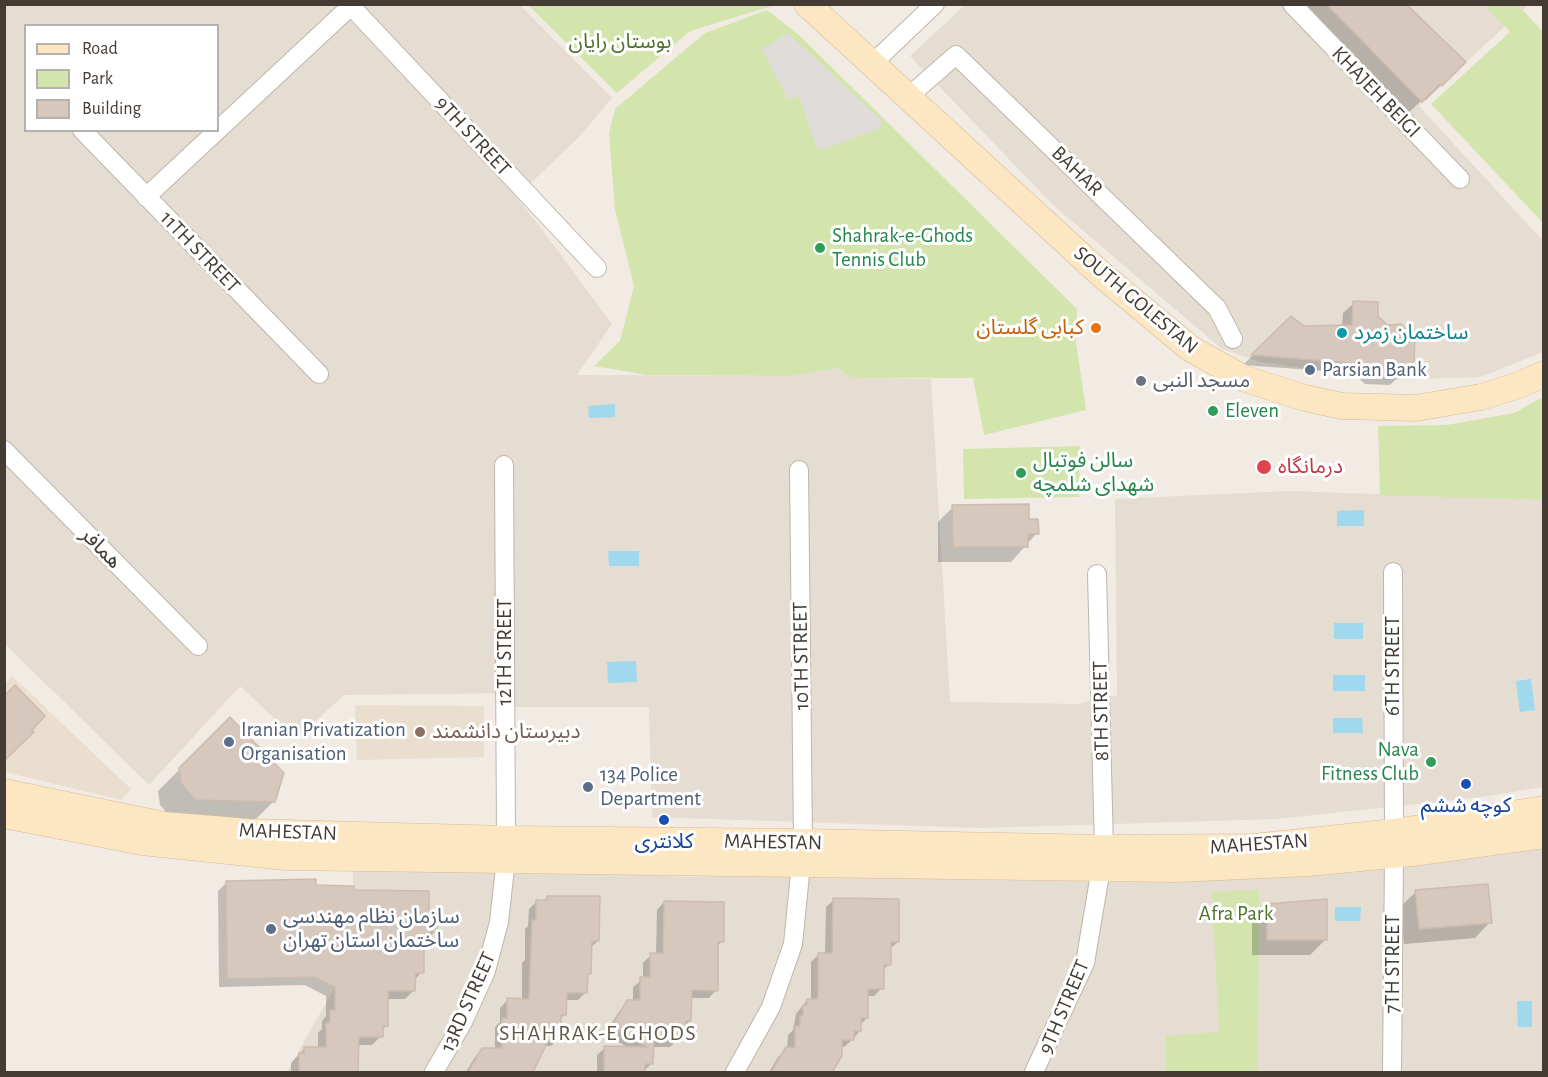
<!DOCTYPE html>
<html>
<head>
<meta charset="utf-8">
<style>
	body { margin:0 }
	#map { position:relative; width:1548px; height:1077px; overflow:hidden; background:#f1ebe4; font-family:"Alegreya Sans",sans-serif }
	canvas { display:block }
	.frame { position:absolute; inset:0; border:6px solid #433b34; pointer-events:none }
	.legend { position:absolute; left:24px; top:24px; width:195px; height:108px; box-sizing:border-box; background:#fff; border:2px solid #b4b1ae; margin:0; padding:8px 10px; list-style:none; font-size:18px; color:#433b34 }
	.legend li { display:flex; align-items:center; gap:12px; height:30px }
	.legend b { width:30px; border:2px solid #b4b1ae }
</style>
</head>
<body>
<div id="map">
<canvas width="1548" height="1077"></canvas>
<div class="frame"></div>
<ul class="legend">
<li><b style="height:8px;background:#fde7c2"></b>Road</li>
<li><b style="height:16px;background:#d3e5ad"></b>Park</li>
<li><b style="height:16px;background:#d6c8bc"></b>Building</li>
</ul>
</div>
<script>
const ctx = document.querySelector('canvas').getContext('2d');
ctx.lineJoin = 'round';
function paint(path, color) { ctx.fillStyle = color; ctx.fill(path, 'evenodd'); }
const toPath = rows => new Path2D(rows.map(r => 'M' + r).join(''));
function trace(path, color, width, dash) { ctx.strokeStyle = color; ctx.lineWidth = width; ctx.lineCap = dash ? 'butt' : 'round'; ctx.setLineDash(dash || []); ctx.stroke(path); }
function drawText(font, color, halo, rows, align = 'center') {
  ctx.font = font + ' "Alegreya Sans","Noto Sans Arabic",sans-serif'; ctx.lineWidth = 6; ctx.setLineDash([]); ctx.textBaseline = 'middle'; ctx.strokeStyle = halo; ctx.fillStyle = color; for (const [text, x, y, turn = 0] of rows) {
    ctx.save(); ctx.translate(x, y); ctx.rotate((+turn || 0) * Math.PI / 180); ctx.textAlign = isNaN(turn) ? turn : align; if (halo) ctx.strokeText(text, 0, 0); ctx.fillText(text, 0, 0); ctx.restore();
  }
}
const residential = toPath([
	[5,5,520,5,612,98,578,138,516,197,535,220,612,324,577,375,791,376,837,368,852,378,931,379,950,702,1078,704,1117,695,1115,499,1289,491,1543,500,1543,787,1482,797,1277,819,982,828,652,817,649,707,515,707,515,693,344,695,296,739,240,686,149,785,5,644],
	[26,26,218,26,218,130,26,130],
	[965,5,1528,5,1419,106,1543,241,1543,352,1481,377,1387,380,1260,362,1222,349,1053,205,910,56],
	[1543,849,1543,1072,287,1072,335,987,353,950,353,868,462,867,693,877,836,870,977,880,1167,882,1426,857]
]);
const education = toPath([
	[12,676,131,789,121,800,5,772,5,684],
	[355,705,484,706,484,757,357,760]
]);
const green = toPath([
	[528,5,775,5,690,31,617,93],
	[1484,5,1518,5,1543,32,1543,223,1431,104,1510,32],
	[767,10,800,36,1077,309,1076,343,1086,410,984,435,973,378,852,378,837,368,791,376,648,375,594,366,620,341,634,286,615,210,609,133,615,109,705,33],
	[1543,397,1543,500,1380,495,1378,426,1447,425,1514,413],
	[1080,446,1079,497,964,499,963,449],
	[1259,890,1258,1072,1166,1072,1166,1036,1219,1032,1212,892]
]);
const parking = toPath([
	[788,33,882,121,880,128,818,151,799,96,788,100,762,49]
]);
const water = toPath([
	[615,404,615,417,589,418,588,406],
	[1364,510,1364,526,1337,526,1337,511],
	[608,551,639,551,639,566,609,566],
	[1334,623,1363,623,1363,639,1334,639],
	[636,661,637,682,608,683,607,662],
	[1333,675,1365,675,1365,691,1333,691],
	[1531,679,1535,710,1520,712,1516,681],
	[1333,718,1362,718,1363,733,1333,733],
	[1335,907,1361,907,1360,921,1335,921],
	[1517,1001,1532,1001,1532,1027,1518,1027]
]);
const shadow = toPath([
	[1306,4,1404,4,1464,62,1426,100,1423,99,1405,116,1300,10],
	[1354,303,1376,316,1386,327,1401,374,1390,385,1365,384,1353,373,1243,365,1291,318,1304,328,1342,327,1343,313],
	[953,507,1037,533,1011,562,938,562,938,522],
	[230,719,274,801,252,823,174,821,160,805,158,791],
	[227,882,315,887,352,892,427,914,435,931,423,945,422,972,414,980,414,990,405,999,387,999,386,1026,381,1031,381,1036,372,1045,357,1045,357,1072,291,1072,291,1063,305,1048,318,1048,318,1033,322,1029,322,1021,326,1016,326,996,305,985,219,987,218,891],
	[1416,892,1490,922,1475,938,1404,944,1400,907],
	[548,897,598,941,590,948,590,973,586,977,586,992,578,1000,565,1000,565,1014,559,1020,559,1039,551,1046,544,1046,531,1072,466,1072,475,1057,483,1049,495,1049,495,1027,500,1022,500,1008,508,1000,522,1000,522,963,525,960,525,929,528,926,529,909,537,901,543,901],
	[834,900,898,942,889,950,889,964,882,971,882,988,874,996,867,996,867,1018,860,1025,860,1031,852,1040,844,1047,840,1047,840,1055,830,1072,769,1072,778,1057,787,1049,788,1035,793,1030,796,1014,807,1000,811,1000,811,962,819,954,825,954,826,907],
	[664,902,722,941,717,947,716,990,709,998,690,998,690,1021,684,1026,678,1039,670,1047,652,1047,652,1063,643,1072,597,1072,597,1055,605,1048,629,1048,605,1034,620,1010,628,1002,633,1002,633,987,643,979,643,963,651,955,656,955,657,910],
	[1268,905,1325,940,1310,955,1252,955,1252,921]
]);
const building = toPath([
	[1326,4,1406,4,1466,62,1442,86,1440,84,1422,102,1326,4],
	[1353,301,1378,302,1378,316,1387,325,1401,324,1415,339,1414,361,1402,375,1376,374,1363,364,1251,355,1291,316,1304,326,1352,325,1353,301],
	[1029,504,1029,519,1038,519,1039,534,1028,534,1028,547,953,547,952,505,1029,504],
	[15,685,45,716,32,730,34,732,4,761,4,696,15,685],
	[230,717,284,773,275,802,196,800,181,783,179,768,230,717],
	[316,879,316,885,354,886,354,890,429,891,429,913,437,913,437,932,429,932,429,941,424,941,424,973,416,973,415,991,388,991,388,1026,383,1026,383,1037,359,1037,358,1072,299,1072,299,1053,304,1053,304,1047,326,1047,326,1023,330,1023,330,1010,335,1010,335,987,314,977,227,979,226,881,316,879],
	[1488,884,1492,923,1419,929,1415,890,1488,884],
	[547,896,600,896,599,941,592,941,591,974,588,974,587,993,567,993,566,1015,561,1015,561,1039,549,1039,533,1072,468,1072,482,1048,502,1048,502,1018,507,1018,507,998,529,999,532,920,536,920,536,900,547,900,547,896],
	[833,898,899,899,899,942,891,942,891,965,884,965,884,989,868,989,868,1018,861,1018,861,1031,854,1031,854,1040,842,1040,842,1056,832,1072,771,1072,786,1047,795,1048,795,1026,800,1026,800,1016,803,1016,803,1005,807,1005,807,999,818,999,818,953,832,953,833,898],
	[1327,899,1327,940,1267,940,1267,904,1327,899],
	[664,901,724,902,724,942,718,942,718,991,692,990,691,1021,686,1021,685,1032,679,1040,654,1040,653,1064,645,1064,645,1072,604,1072,604,1046,647,1047,612,1026,627,1000,640,1000,640,977,650,977,650,953,663,953,664,901]
]);
const street = toPath([
	[349,4,597,268],
	[1292,4,1460,179],
	[872,64,935,4],
	[908,97,956,55,1217,308,1233,339],
	[82,130,319,374],
	[146,197,351,6],
	[4,450,198,646],
	[504,465,506,839],
	[799,470,803,842],
	[1393,572,1394,832],
	[1097,574,1104,848],
	[434,1072,463,1022,486,971,499,922,506,859],
	[735,1072,771,1007,793,944,801,864],
	[1034,1072,1085,963,1101,868],
	[1392,1072,1394,855]
]);
const secondary = toPath([
	[807,4,1102,275,1191,349,1245,379,1305,398,1342,406,1416,408,1481,397,1519,385,1544,374],
	[4,792,164,825,249,832,506,839,803,842,1104,848,1254,847,1394,832,1544,809],
	[4,815,142,842,286,857,1177,869,1308,863,1412,853,1544,835]
]);
const markers = [
	[820,248,6,"#2e9e5b"],
	[1096,328,6,"#e8710a"],
	[1342,333,6,"#0f9aa8"],
	[1310,370,6,"#5c6f8a"],
	[1141,381,6,"#6b7280"],
	[1213,411,6,"#2e9e5b"],
	[1264,467,8,"#e0444e"],
	[1021,473,6,"#2e9e5b"],
	[420,732,6,"#8d6e63"],
	[229,742,6,"#5c6f8a"],
	[1431,762,6,"#2e9e5b"],
	[1466,784,6,"#1a4fb4"],
	[588,787,6,"#5c6f8a"],
	[664,820,6,"#1a4fb4"],
	[271,929,6,"#5c6f8a"]
];
const parkNames = [
	["بوستان رایان",620,42],
	["Afra Park",1236,914]
];
const streetNames = [
	["KHAJEH BEIGI",1376,92,46],
	["9TH STREET",473,136,47],
	["BAHAR",1077,171,44],
	["11TH STREET",200,252,46],
	["SOUTH GOLESTAN",1136,300,40],
	["همافر",101,548,45],
	["12TH STREET",505,652,-90],
	["10TH STREET",801,656,-91],
	["6TH STREET",1393,666,-90],
	["8TH STREET",1101,711,-91],
	["MAHESTAN",288,832,2],
	["MAHESTAN",773,842,1],
	["MAHESTAN",1259,844,-4],
	["7TH STREET",1393,964,-90],
	["13RD STREET",468,1002,-66],
	["9TH STREET",1064,1007,-67]
];
const leisureNames = [
	["Shahrak-e-Ghods",832,236],
	["Tennis Club",832,260],
	["Eleven",1225,411],
	["سالن فوتبال",1033,461],
	["شهدای شلمچه",1033,485],
	["Nava",1419,750,"right"],
	["Fitness Club",1419,774,"right"]
];
const foodNames = [
	["کبابی گلستان",1084,328]
];
const cultureNames = [
	["ساختمان زمرد",1354,333]
];
const serviceNames = [
	["Parsian Bank",1322,370],
	["Iranian Privatization",241,730],
	["Organisation",241,754],
	["134 Police",600,775],
	["Department",600,799],
	["سازمان نظام مهندسی",283,917],
	["ساختمان استان تهران",283,941]
];
const worshipNames = [
	["مسجد النبی",1153,381]
];
const healthNames = [
	["درمانگاه",1278,467]
];
const educationNames = [
	["دبیرستان دانشمند",432,732]
];
const transitNames = [
	["کوچه ششم",1466,806],
	["کلانتری",664,842]
];
const neighbourhoodNames = [
	["SHAHRAK-E GHODS",598,1033]
];
paint(residential, '#e5dcd2');
paint(education, '#eadece');
paint(green, '#d3e5ad');
paint(parking, '#dfdcd9');
paint(water, '#a0d8ee');
paint(shadow, '#0003');
paint(building, '#d6c8bc');
trace(building, '#cdbcad', 1.5);
trace(street, '#bfb5aa', 20);
trace(secondary, '#d4bb96', 27);
trace(street, '#fff', 18);
trace(secondary, '#fde7c2', 26);
for (const [x, y, r, color] of markers) { const dot = new Path2D(); dot.arc(x, y, r, 0, 2 * Math.PI); ctx.fillStyle = color; ctx.fill(dot); trace(dot, '#fff', 2); }
drawText('21px', '#4f7329', '#fff', parkNames);
drawText('21px', '#433b34', '#fff', streetNames);
drawText('21px', '#27864d', '#fff', leisureNames, 'left');
drawText('21px', '#c56008', '#fff', foodNames, 'right');
drawText('21px', '#0d838f', '#fff', cultureNames, 'left');
drawText('21px', '#4e5e75', '#fff', serviceNames, 'left');
drawText('21px', '#5b616d', '#fff', worshipNames, 'left');
drawText('21px', '#be3a42', '#fff', healthNames, 'left');
drawText('21px', '#785e54', '#fff', educationNames, 'left');
drawText('21px', '#164399', '#fff', transitNames);
ctx.letterSpacing = '1.5px';
drawText('22px', '#65584b', '#fff', neighbourhoodNames);
ctx.letterSpacing = '0px';
</script>
</body>
</html>
